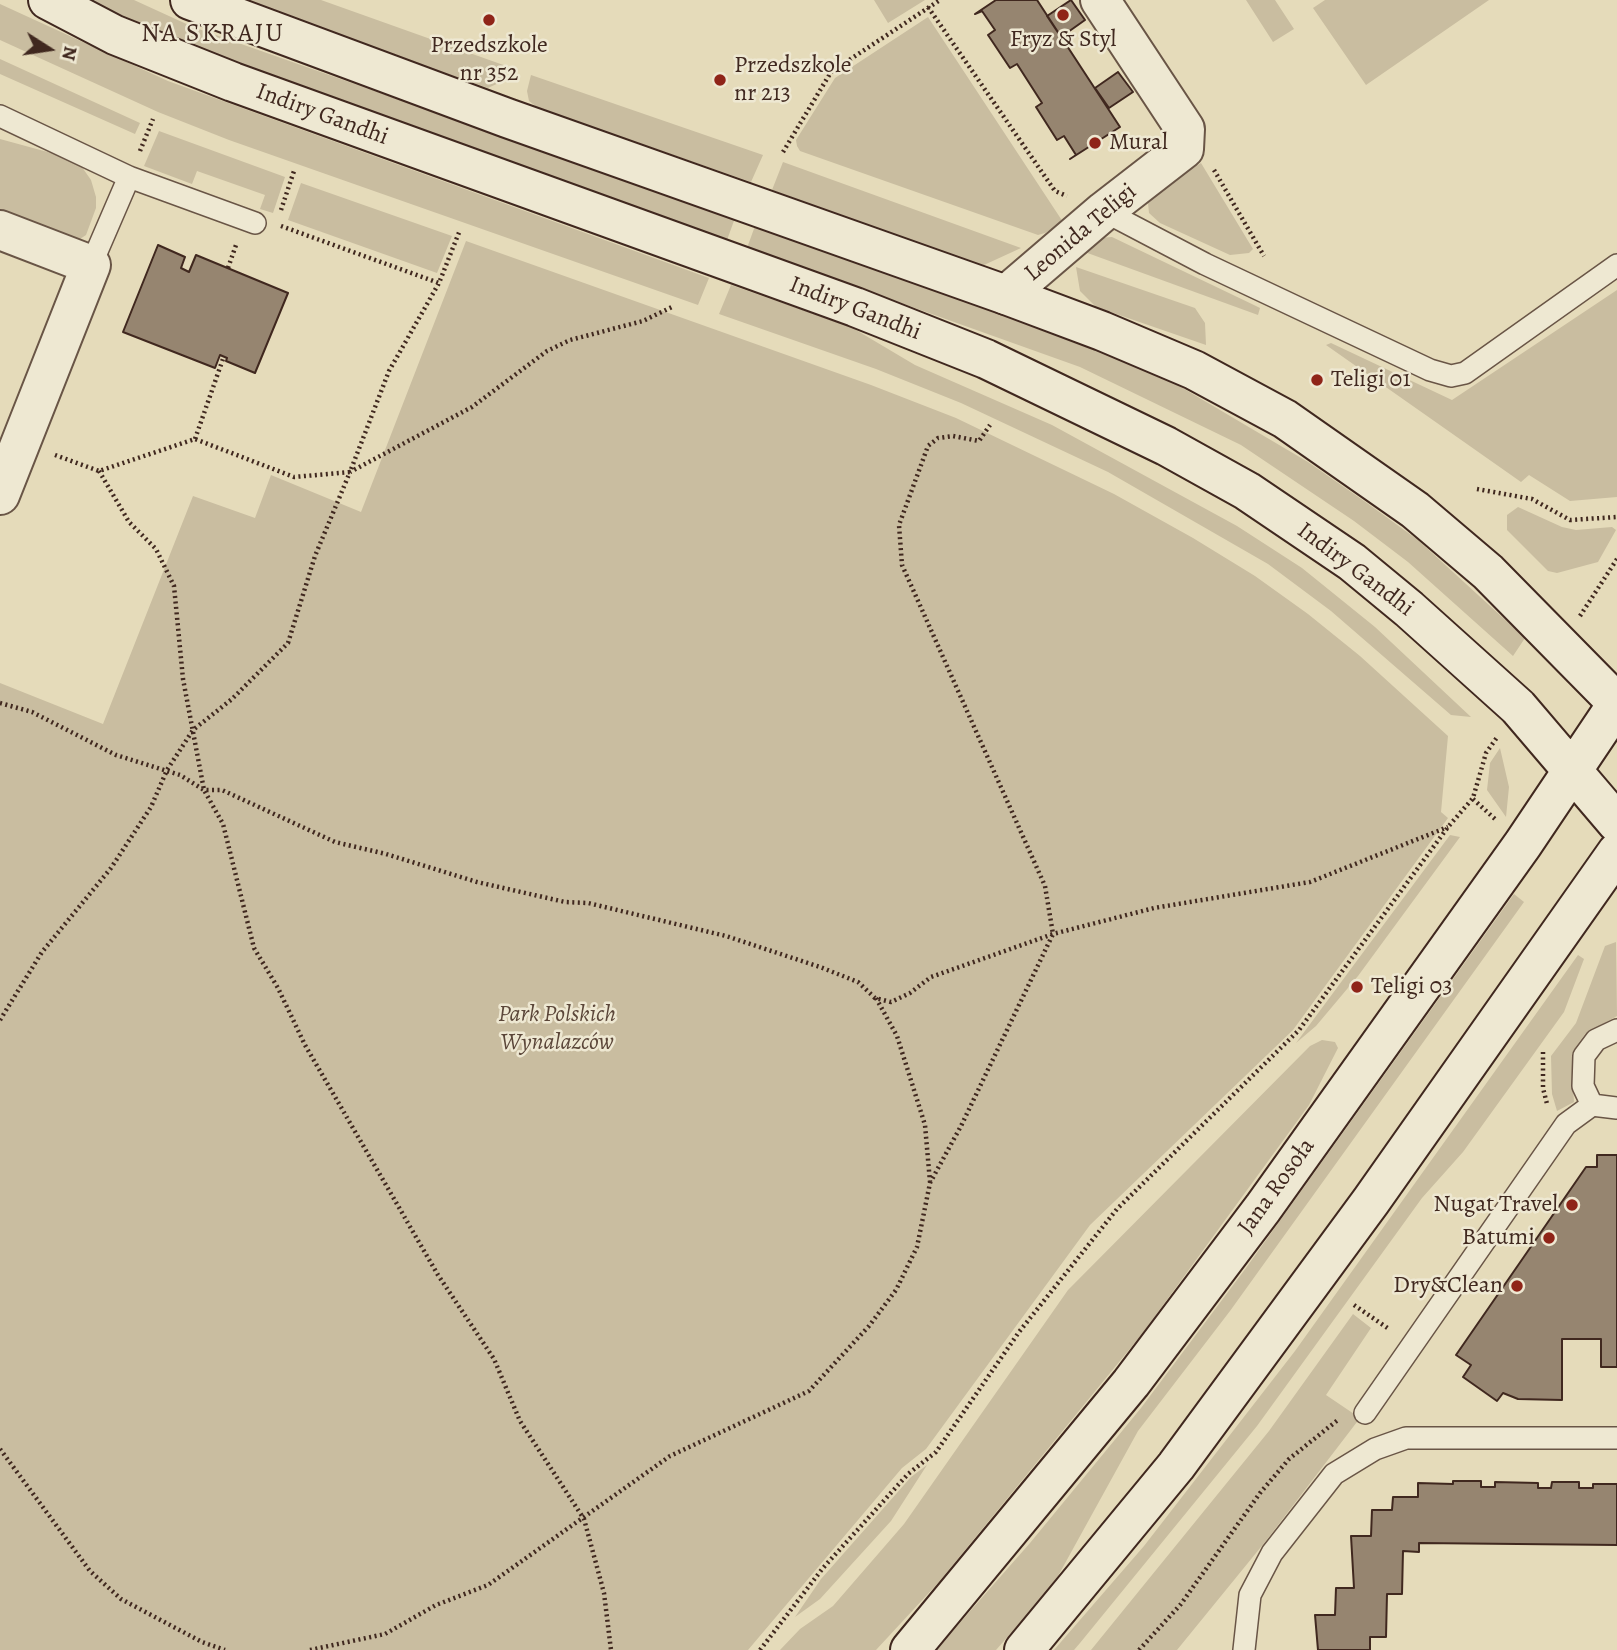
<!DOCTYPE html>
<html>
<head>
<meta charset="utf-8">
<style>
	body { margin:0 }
	#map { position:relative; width:1617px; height:1650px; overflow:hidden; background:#e5dbba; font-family:Alegreya,serif }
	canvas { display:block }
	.north { position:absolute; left:14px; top:14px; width:70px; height:70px; -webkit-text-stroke:5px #eee8d2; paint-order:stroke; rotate:102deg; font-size:19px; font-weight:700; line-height:28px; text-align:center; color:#40281f }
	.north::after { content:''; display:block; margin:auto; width:24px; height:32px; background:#40281f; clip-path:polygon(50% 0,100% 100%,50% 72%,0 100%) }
</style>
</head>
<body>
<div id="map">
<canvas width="1617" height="1650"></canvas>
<div class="north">N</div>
</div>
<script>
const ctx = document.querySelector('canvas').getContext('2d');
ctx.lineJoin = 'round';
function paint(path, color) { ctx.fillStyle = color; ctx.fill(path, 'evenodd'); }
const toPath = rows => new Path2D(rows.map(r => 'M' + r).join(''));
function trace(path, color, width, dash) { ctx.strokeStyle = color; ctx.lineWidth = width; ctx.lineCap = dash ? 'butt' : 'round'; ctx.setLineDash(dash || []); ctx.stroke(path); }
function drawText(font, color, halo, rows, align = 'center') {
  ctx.font = font + ' Alegreya,serif'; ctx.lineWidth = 5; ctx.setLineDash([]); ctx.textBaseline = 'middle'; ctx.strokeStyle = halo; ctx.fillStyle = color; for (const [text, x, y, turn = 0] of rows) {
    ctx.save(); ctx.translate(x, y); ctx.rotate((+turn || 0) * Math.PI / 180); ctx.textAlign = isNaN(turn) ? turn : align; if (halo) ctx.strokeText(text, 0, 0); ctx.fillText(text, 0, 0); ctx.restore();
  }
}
const green = toPath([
	[85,0,134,0,193,27,735,218,727,240,194,52],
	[232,0,321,0,509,67,505,80,488,88],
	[874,0,925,0,888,23],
	[1246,0,1275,0,1294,29,1273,42],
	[1325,0,1489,0,1366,85,1313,8],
	[0,4,168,81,709,278,698,305,229,140,158,112,0,40],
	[928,17,1063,222,1045,233,1038,235,800,151,797,146,796,140,835,78],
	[0,59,140,123,135,134,0,74],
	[531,75,763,155,751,182,538,108,529,101,527,91],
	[159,131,285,177,273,213,260,209,265,195,197,171,192,184,144,166],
	[0,139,77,160,91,180,96,197,96,208,86,235,80,239,63,240,0,216],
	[783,162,1021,248,984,265,970,263,772,190],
	[1201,163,1253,249,1249,253,1230,255,1160,223,1149,213,1148,203,1152,192],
	[301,183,452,236,437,273,288,220],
	[755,226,1038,327,1164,377,1308,462,1367,503,1418,540,1525,638,1513,656,1408,562,1354,521,1241,445,1080,367,747,248],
	[1112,237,1256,306,1260,308,1258,315,1082,251,1099,238],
	[466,241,871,385,956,418,1114,494,1193,538,1255,576,1308,614,1360,656,1448,736,1441,812,1448,818,1293,1030,1090,1225,926,1449,902,1468,748,1650,0,1650,0,683,103,724,193,496,255,518,271,475,361,512],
	[1076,267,1195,308,1205,323,1206,345,1096,307,1080,291],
	[731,285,851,327,915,365,1052,425,1237,526,1302,568,1375,627,1471,717,1451,715,1331,611,1268,564,1108,472,961,403,876,369,719,314],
	[1617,290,1617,497,1570,501,1529,475,1521,482,1326,345,1331,343,1452,400],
	[1518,507,1562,527,1576,530,1612,527,1616,530,1598,562,1557,573,1548,571,1507,530,1507,515],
	[1500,748,1509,787,1506,817,1487,790,1490,763],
	[1450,835,1460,837,1358,976,1316,1026,1296,1043],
	[1514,894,1524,902,1230,1311,1138,1431,1058,1576,1040,1600,996,1650,936,1650,1030,1543,1141,1408,1246,1268],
	[1616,942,1617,1016,1585,1034,1575,1048,1572,1071,1574,1102,1557,1111,1552,1094,1551,1056,1576,1023,1605,946],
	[1578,955,1584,959,1564,1012,1463,1152,1422,1198,1257,1426,1080,1643,1074,1650,1054,1650,1144,1546,1295,1351],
	[1322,1040,1335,1042,1338,1048,1309,1105,1142,1334,938,1583,876,1650,780,1650,800,1629,833,1606,904,1524,1068,1290,1310,1046],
	[1353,1314,1371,1328,1326,1395,1360,1418,1265,1542,1177,1650,1091,1650,1269,1431],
	[927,1465,891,1521,820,1599,795,1617,821,1579,911,1477]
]);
const building = toPath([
	[996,0,1037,0,1120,127,1070,159,1076,155,1064,136,1057,140,1036,107,1042,103,1017,64,1010,68,988,35,995,30,982,11,975,14,996,0],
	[1071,0,1085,20,1061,37,1047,16,1071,0],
	[1118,72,1133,92,1109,108,1095,88,1118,72],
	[158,245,185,257,181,268,189,272,196,255,288,293,255,373,226,361,227,358,220,355,215,368,123,332,158,245],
	[1597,1155,1617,1155,1617,1367,1601,1367,1601,1339,1562,1339,1562,1400,1518,1399,1503,1393,1497,1401,1463,1377,1471,1365,1456,1355,1586,1167,1597,1167,1597,1155],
	[1453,1481,1481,1481,1481,1487,1495,1487,1495,1482,1538,1483,1538,1488,1551,1488,1552,1482,1579,1482,1579,1488,1593,1488,1593,1484,1617,1484,1617,1545,1419,1543,1419,1552,1403,1551,1402,1594,1387,1594,1386,1637,1370,1637,1370,1650,1318,1650,1315,1615,1335,1615,1336,1588,1354,1588,1351,1536,1371,1536,1372,1510,1392,1510,1393,1497,1418,1497,1418,1483,1453,1484,1453,1481]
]);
const path = toPath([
	[928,7,1055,191,1067,196],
	[140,151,153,119],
	[783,152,831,72,940,0],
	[1214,170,1264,256],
	[281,210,294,171],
	[281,226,439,283],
	[228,268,236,245],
	[195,439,224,356],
	[55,455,99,471,195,439,294,477,350,472,389,371,439,283,460,230],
	[99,471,129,522,156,549,174,586,183,679,204,790,223,824,254,948,278,988,305,1045,438,1275,494,1359,520,1421,584,1519,604,1593,611,1650],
	[1477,489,1532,499,1570,520,1617,517],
	[1580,616,1617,559],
	[0,703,32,712,116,755,180,775,204,790,222,790,335,842,386,854,477,882,565,902,588,903,726,936,820,967,858,982,875,998,891,1002,910,993,931,977,1053,934,1154,908,1310,882,1448,827],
	[1473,799,1495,819],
	[876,998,897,1036,925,1125,930,1182],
	[0,1020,42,952,111,868,151,807,167,770,193,730,232,699,288,643,315,556,350,472,472,407,547,351,570,340,643,321,674,306],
	[1543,1052,1543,1088,1547,1104],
	[1354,1305,1389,1329],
	[0,1449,90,1571,121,1599,202,1642,225,1650],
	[310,1650,385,1634,436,1605,488,1585,670,1456,809,1391,869,1326,896,1290,917,1247,930,1183,961,1126,1053,934,1045,886,902,565,899,525,928,446,938,438,953,436,979,441,990,425],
	[760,1650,823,1568,908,1474,936,1452,1019,1332,1117,1209,1299,1030,1448,827,1473,798,1486,753,1498,736],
	[1139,1650,1181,1604,1260,1493,1289,1459,1339,1419]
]);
const lane = toPath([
	[0,116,129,177,255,223],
	[1104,211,1205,264,1430,370,1451,376,1465,373,1617,265],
	[91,265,129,177],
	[1592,1105,1583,1086,1584,1056,1596,1040,1617,1030],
	[1365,1413,1566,1124,1592,1105,1617,1108],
	[1244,1650,1250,1595,1272,1553,1334,1474,1375,1449,1406,1438,1617,1438]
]);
const street = toPath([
	[0,230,91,265,0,495],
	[1006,295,1104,211,1184,149,1185,129,1100,0]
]);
const secondary = toPath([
	[48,0,115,35,233,82,855,307,986,359,1166,446,1247,491,1352,562,1409,609,1518,707,1617,823],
	[190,0,507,118,1006,295,1102,331,1194,370,1285,419,1415,510,1488,572,1617,703],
	[910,1650,1131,1383,1263,1208,1523,844,1617,704],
	[1024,1650,1176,1466,1371,1201,1617,852]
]);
const markers = [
	[1063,15,7,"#8f2418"],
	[489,20,7,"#8f2418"],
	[720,80,7,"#8f2418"],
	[1095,143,7,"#8f2418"],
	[1317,380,7,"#8f2418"],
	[1357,987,7,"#8f2418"],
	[1572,1205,7,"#8f2418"],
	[1549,1238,7,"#8f2418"],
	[1517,1286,7,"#8f2418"]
];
const poiNames = [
	["Fryz & Styl",1063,40,"center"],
	["Przedszkole",489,46,"center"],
	["nr 352",489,74,"center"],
	["Przedszkole",734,66],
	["nr 213",734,94],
	["Mural",1109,143],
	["Teligi 01",1331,380],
	["Teligi 03",1371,987],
	["Nugat Travel",1558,1205,"right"],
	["Batumi",1535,1238,"right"],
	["Dry&Clean",1503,1286,"right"]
];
const streetNames = [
	["Indiry Gandhi",322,115,20],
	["Leonida Teligi",1081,233,-40],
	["Indiry Gandhi",855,309,21],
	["Indiry Gandhi",1355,570,37],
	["Jana Rosoła",1277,1187,-54]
];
const parkNames = [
	["Park Polskich",557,1015],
	["Wynalazców",557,1043]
];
const neighbourhoodNames = [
	["NA SKRAJU",213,35]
];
paint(green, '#c9bda0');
paint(building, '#968570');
trace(building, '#40281f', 2);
trace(lane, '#695546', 24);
trace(street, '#695546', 42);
trace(secondary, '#40281f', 42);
trace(path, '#40281f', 4.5, [2, 3.5]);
trace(lane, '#eee8d2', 21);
trace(street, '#eee8d2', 38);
trace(secondary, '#eee8d2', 38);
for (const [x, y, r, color] of markers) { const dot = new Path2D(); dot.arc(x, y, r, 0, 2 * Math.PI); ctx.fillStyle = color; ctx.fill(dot); trace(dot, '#eee8d2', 2.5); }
drawText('24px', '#40281f', '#eee8d2', poiNames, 'left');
drawText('24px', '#40281f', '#eee8d2', streetNames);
drawText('italic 24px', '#5b4639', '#eee8d2', parkNames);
ctx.letterSpacing = '2px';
drawText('26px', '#40281f', '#eee8d2', neighbourhoodNames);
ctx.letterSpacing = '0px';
</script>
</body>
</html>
